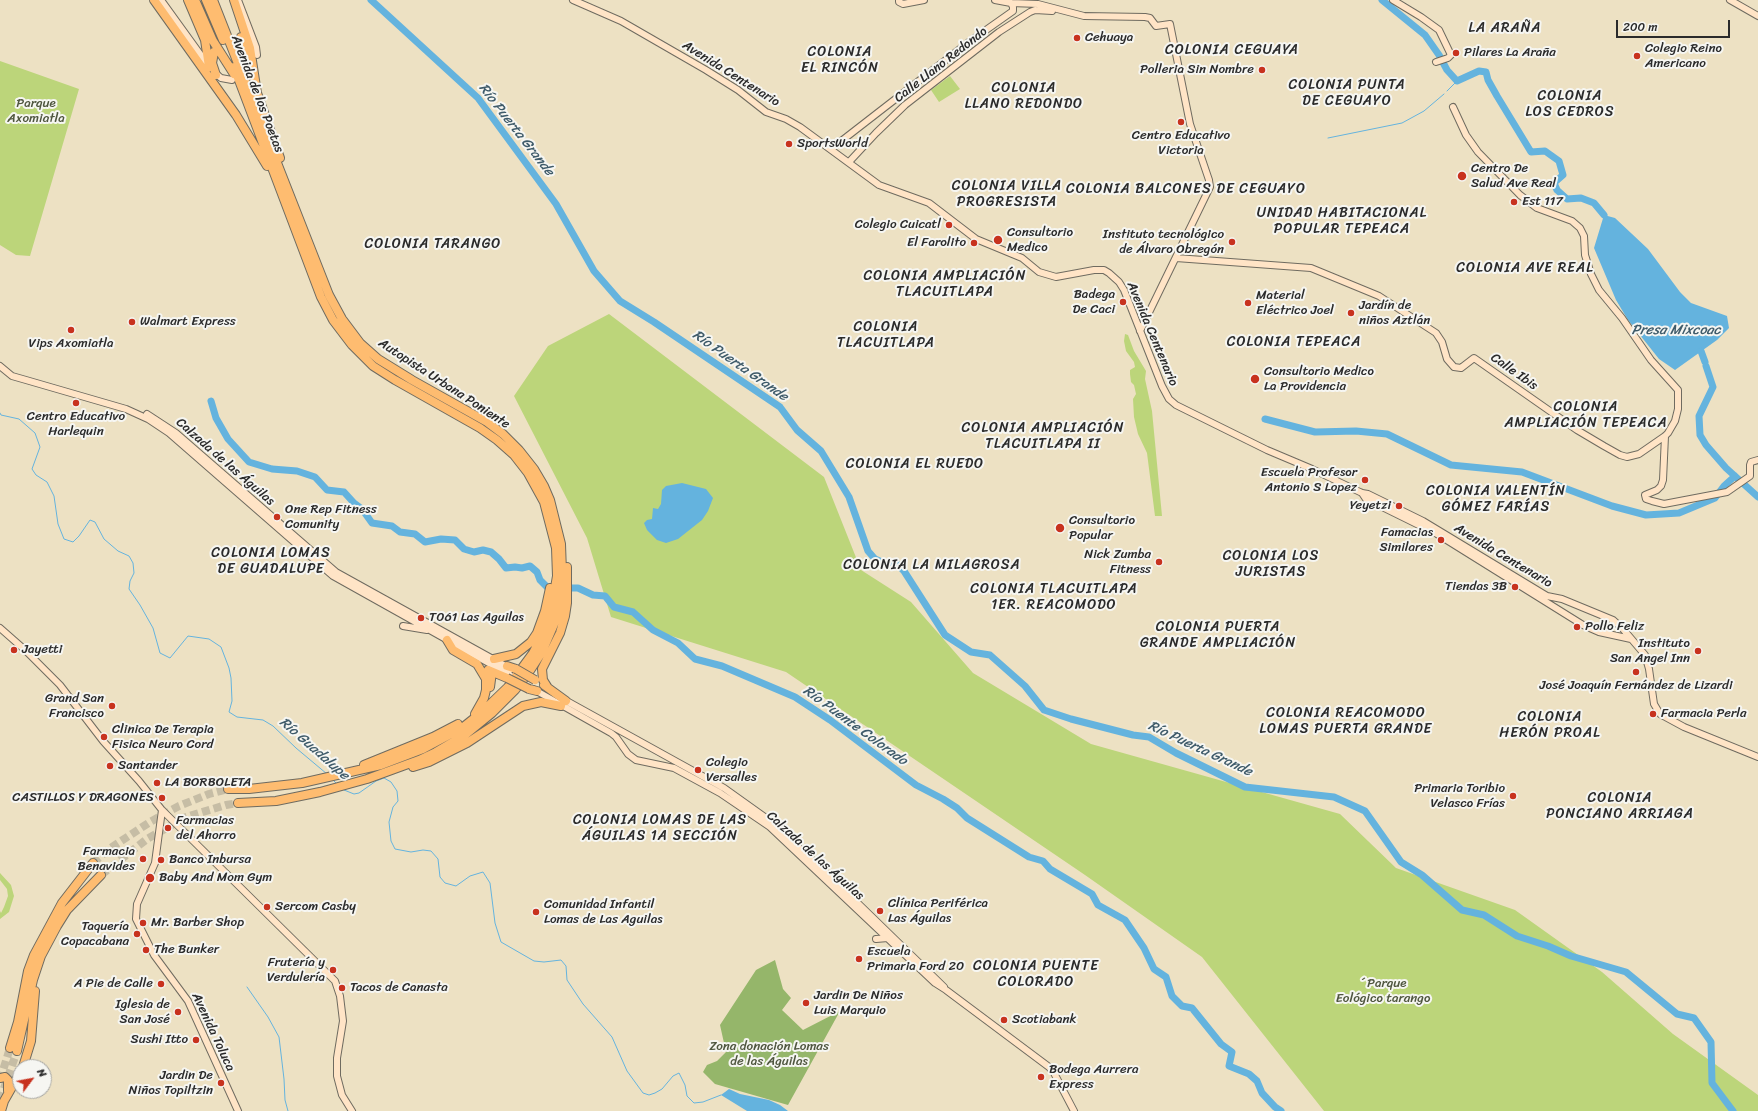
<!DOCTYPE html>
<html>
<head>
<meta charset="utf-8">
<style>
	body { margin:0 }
	#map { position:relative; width:1758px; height:1111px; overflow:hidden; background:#ede1c3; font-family:Sriracha,sans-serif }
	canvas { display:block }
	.north { position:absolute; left:12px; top:1059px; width:40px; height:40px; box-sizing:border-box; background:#f6f6f2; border:1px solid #a5a5a2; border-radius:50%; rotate:58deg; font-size:11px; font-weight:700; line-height:16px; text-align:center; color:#2b2b2b }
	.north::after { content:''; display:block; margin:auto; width:14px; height:18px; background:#c8321e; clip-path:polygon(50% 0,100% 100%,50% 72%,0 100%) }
	.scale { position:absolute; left:1616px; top:20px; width:114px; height:18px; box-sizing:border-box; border:2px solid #2b2b2b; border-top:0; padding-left:5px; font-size:12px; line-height:14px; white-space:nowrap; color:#2b2b2b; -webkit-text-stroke:3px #f6f6f2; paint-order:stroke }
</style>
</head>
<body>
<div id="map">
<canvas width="1758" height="1111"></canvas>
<div class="north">N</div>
<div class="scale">200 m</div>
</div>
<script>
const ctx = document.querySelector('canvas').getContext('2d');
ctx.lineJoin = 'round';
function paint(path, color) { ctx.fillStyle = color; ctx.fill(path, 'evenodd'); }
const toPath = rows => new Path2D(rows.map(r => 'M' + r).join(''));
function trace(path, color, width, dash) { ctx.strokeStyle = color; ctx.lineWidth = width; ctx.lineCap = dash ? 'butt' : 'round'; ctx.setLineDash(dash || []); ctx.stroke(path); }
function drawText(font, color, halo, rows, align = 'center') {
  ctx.font = font + ' Sriracha,sans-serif'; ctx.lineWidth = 4; ctx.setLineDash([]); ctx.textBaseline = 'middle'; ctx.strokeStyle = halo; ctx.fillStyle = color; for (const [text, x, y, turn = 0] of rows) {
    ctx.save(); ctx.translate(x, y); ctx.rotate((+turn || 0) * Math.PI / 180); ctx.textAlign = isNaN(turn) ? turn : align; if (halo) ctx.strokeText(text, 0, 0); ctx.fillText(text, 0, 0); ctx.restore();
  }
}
const green = toPath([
	[0,61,79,89,30,256,16,255,0,245],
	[950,76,960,89,939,102,931,90],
	[609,314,824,477,861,570,911,602,973,673,1091,744,1340,814,1396,868,1515,910,1602,972,1673,1034,1758,1095,1758,1111,1324,1111,1202,957,1085,875,786,672,611,617,587,538,514,396,548,346],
	[1125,334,1128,335,1134,351,1146,371,1145,379,1152,411,1162,516,1155,516,1147,453,1138,434,1134,417,1133,399,1136,394,1134,385,1131,382,1130,374,1130,370,1135,367,1134,362,1126,351,1124,341],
	[0,873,11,885,14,896,9,912,0,919,0,911,1,913,4,907,8,896,7,889,0,880]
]);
const forest = toPath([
	[775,960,783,989,791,998,782,1010,803,1030,840,1011,788,1105,715,1084,703,1072,707,1065,717,1061,726,1052,720,1025,756,970]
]);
const water = toPath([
	[1604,215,1615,218,1648,249,1680,292,1691,303,1727,316,1729,328,1717,340,1675,370,1659,359,1628,320,1616,300,1594,248],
	[682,483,706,489,713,498,708,511,702,520,678,539,666,543,657,540,647,530,644,523,647,520,652,519,653,508,658,509,661,504,662,490,666,486],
	[729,1089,740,1094,769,1100,780,1105,788,1111,747,1111,721,1095]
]);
const stream = toPath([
	[1447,91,1457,81],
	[1328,138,1402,123,1424,111,1444,94],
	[0,413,1,415,19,419,35,433,40,447,32,469,36,475,47,482,54,496,58,524,64,539,73,542,79,536,90,520,95,522,104,539,118,551,129,556,133,563,134,573,130,581,129,589,140,605,153,628,160,653,170,658,188,636,209,639,221,647,229,668,231,678,232,701,229,712,237,717,263,720,273,726,296,748,327,774],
	[332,779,337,784],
	[344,790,354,794,359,793,376,781,384,778,391,782,397,791,398,801,393,807,389,822,391,841,395,849,411,852,423,850,431,851,438,859,440,877,445,883,456,886,470,876,483,872,490,883,495,923,501,942,534,961,544,962,561,960,566,966,567,980,583,1004,612,1037,627,1071,643,1093,649,1095,655,1093,662,1089,673,1076,679,1073,685,1085,687,1096,694,1103,703,1102,721,1095],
	[247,987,268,1017,279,1037,284,1079,285,1100,288,1111]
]);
const river = toPath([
	[371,0,478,98,556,204,594,271,620,301,654,322,780,407,797,430,821,451,849,497,868,551,875,559,884,563,896,563,904,571,945,635,971,652,990,655,1025,686,1044,710,1071,719,1133,735,1149,737,1176,753,1245,787,1334,797,1365,811,1401,862,1422,875,1462,910,1484,915,1517,936,1548,946,1571,956,1626,972,1677,1014,1694,1018,1711,1042,1712,1083,1733,1111],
	[1382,0,1425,35,1439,55,1447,70,1457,81,1479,71,1486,72,1488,80,1497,96,1531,152,1545,151,1559,161,1563,175,1554,183,1557,190,1567,199,1581,198,1594,203,1604,215],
	[1701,351,1705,362],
	[1706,366,1713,387,1699,416,1700,435,1706,445,1726,468,1758,497],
	[211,401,216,418,228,439,249,462,272,469,297,471,315,477,327,490,344,492,354,503,362,509,372,523,392,526,400,532,415,534,425,542,441,539,455,540,464,549,474,552,483,550,491,552,499,559,506,568,515,567,522,568,530,566,537,572,540,580,550,590,562,585,568,588,578,588,593,595,605,596,614,607,633,612,653,630,678,643,695,659,722,666,795,697,830,720,916,785,943,799,957,808,967,818,1029,857,1043,861,1050,869,1092,894,1098,905,1125,920,1144,948,1154,969,1166,977,1172,996,1182,1006,1192,1008,1221,1044,1232,1052,1229,1066,1249,1074,1257,1081,1262,1093,1275,1107,1281,1111],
	[1265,419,1315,432,1356,431,1387,434,1451,465,1522,472,1612,506,1646,515,1679,513,1715,498,1724,486,1735,476]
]);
const highwayTunnel = toPath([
	[93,863,109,849,150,822,179,806,209,794,228,789],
	[101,875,147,839,186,817,226,805,238,803],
	[0,1080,10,1048],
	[0,1100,17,1051]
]);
const secondary = toPath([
	[161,0,208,65],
	[238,0,256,47,257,55],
	[573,0,621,21,706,70,738,90,766,112,786,119,800,127,879,185,929,203,976,239,1022,258,1039,272,1056,277,1094,270,1104,270,1109,273,1119,282,1124,290,1162,386,1169,399,1176,405,1267,450,1312,469,1362,493,1368,494,1423,521,1547,596,1562,599,1613,620,1623,629,1645,655,1649,669,1654,704,1660,714,1684,727,1758,757],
	[899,0,899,2,903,4,924,0],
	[995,0,1011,3,1038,4,1084,16,1145,17,1150,18,1156,26,1170,24,1190,124,1209,180,1210,187,1140,331],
	[1393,0,1421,17,1439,30,1451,55,1448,58,1436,62],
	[1730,0,1758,16],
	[214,72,221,78,232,80],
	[831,149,969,42,1013,11,1013,7,1011,3],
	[849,162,876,133,905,105,999,32,1030,12,1035,10,1052,11],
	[1176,258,1311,268,1379,296,1436,333,1442,342,1447,359,1454,367,1461,368,1474,358,1577,430,1604,446,1620,455,1627,457,1639,454,1665,436,1668,433,1675,421,1678,409,1678,390,1651,360,1622,318,1599,290,1591,274,1585,255,1584,236,1580,228,1572,221,1537,208,1520,195,1478,152,1466,135,1453,107],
	[0,366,12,376,26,380,126,409,148,419,169,433,333,576,510,675],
	[147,414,176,433,336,572,511,669],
	[1665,436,1663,480,1661,486,1657,490,1645,495,1646,499,1652,501,1664,504,1727,492,1750,476,1750,465,1751,462,1758,460],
	[1362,493,1366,499,1437,534,1583,625,1599,632,1631,639],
	[403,626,427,630],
	[0,628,25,650,60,685,103,741,139,781,162,810,335,981,340,996,343,1021,337,1058,337,1076,342,1095,352,1111],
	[533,689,611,733,616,737,628,754,636,760,674,768,720,793,770,827,935,983,946,990,1049,1067,1054,1073,1074,1111],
	[563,699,724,788,766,818,835,881,944,987],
	[162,810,155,863,137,904,136,919,154,955,188,1001,238,1111],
	[876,939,888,938]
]);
const highway = toPath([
	[154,0,236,115,267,166],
	[188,0,205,40,209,67],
	[195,0,213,41,234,74],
	[206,0,223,40],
	[213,0,329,295,342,319,360,343,378,359,412,380,487,422,503,434,519,450,534,469,544,486,550,500,561,544,562,572,560,604,555,622,542,652,529,672,515,690,492,713,465,735,436,752,419,760,367,779,320,792,276,801,238,803],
	[234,0,250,48,257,93,280,158],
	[241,37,246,55,247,73],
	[214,52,212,63,216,75],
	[447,640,453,650,477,664,486,679,486,690,484,698,475,714],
	[494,659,516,654,531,642,537,633,545,611,550,588],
	[507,666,516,669],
	[488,670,507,678],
	[544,685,566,701],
	[490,687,492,672],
	[548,688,543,680,542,669,560,633,565,616,567,603,567,567],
	[529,689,537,691],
	[364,765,433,737,458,724],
	[413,767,429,762,467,743,523,706,541,702,561,706],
	[228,789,249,789,302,783,381,765,423,749,462,728,482,712,508,687,533,653,543,634,551,611,557,576,556,548,544,502,528,473,514,455,497,440,480,428,395,380,373,366,352,345,333,320,321,297,234,67],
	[10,1048,18,1022,28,971,34,955,62,903,93,863],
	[17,1051,33,980,41,956,57,926,67,910,101,875],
	[23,1067,31,1041,35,991],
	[0,1078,5,1077,8,1080,8,1091],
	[1,1111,4,1101,20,1073]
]);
const highwayBridge = toPath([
	[516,669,535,680],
	[507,678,529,689]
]);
const markers = [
	[1077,38,4,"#c8321e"],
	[1456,53,4,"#c8321e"],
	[1637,56,4,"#c8321e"],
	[1262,70,4,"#c8321e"],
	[1181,122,4,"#c8321e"],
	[789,144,4,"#c8321e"],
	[1462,176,5,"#c8321e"],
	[1514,202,4,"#c8321e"],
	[949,225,4,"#c8321e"],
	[998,240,5,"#c8321e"],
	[1232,242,4,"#c8321e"],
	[974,243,4,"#c8321e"],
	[1123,302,4,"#c8321e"],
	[1248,303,4,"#c8321e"],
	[1351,313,4,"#c8321e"],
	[132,322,4,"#c8321e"],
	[71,330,4,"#c8321e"],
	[1255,379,5,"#c8321e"],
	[76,403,4,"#c8321e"],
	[1365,480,4,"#c8321e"],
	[1399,506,4,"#c8321e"],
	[277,517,4,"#c8321e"],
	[1060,528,5,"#c8321e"],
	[1441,540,4,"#c8321e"],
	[1159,562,4,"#c8321e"],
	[1515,587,4,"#c8321e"],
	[421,618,4,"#c8321e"],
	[1577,627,4,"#c8321e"],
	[14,650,4,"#c8321e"],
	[1698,651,4,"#c8321e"],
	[1636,672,4,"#c8321e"],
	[112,706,4,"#c8321e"],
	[1653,714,4,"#c8321e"],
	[104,737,4,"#c8321e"],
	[110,766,4,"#c8321e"],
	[698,770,4,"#c8321e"],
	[157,783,4,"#c8321e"],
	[1513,796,4,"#c8321e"],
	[162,798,4,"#c8321e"],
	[168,828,4,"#c8321e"],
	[143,859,4,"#c8321e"],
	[161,860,4,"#c8321e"],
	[150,878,5,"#c8321e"],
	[267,907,4,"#c8321e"],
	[880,911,4,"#c8321e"],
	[536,912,4,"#c8321e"],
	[143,923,4,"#c8321e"],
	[137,934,4,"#c8321e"],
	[146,950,4,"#c8321e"],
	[859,959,4,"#c8321e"],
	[333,970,4,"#c8321e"],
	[161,984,4,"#c8321e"],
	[342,988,4,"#c8321e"],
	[806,1003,4,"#c8321e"],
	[178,1012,4,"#c8321e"],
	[1004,1020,4,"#c8321e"],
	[196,1040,4,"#c8321e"],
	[1041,1077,4,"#c8321e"],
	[221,1083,4,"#c8321e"]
];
const poiNames = [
	["Cehuaya",1085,38],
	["Colegio Reino",1645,49],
	["Americano",1645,64],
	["Pilares La Araña",1464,53],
	["Polleria Sin Nombre",1254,70,"right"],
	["Centro Educativo",1181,136,"center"],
	["Victoria",1181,151,"center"],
	["SportsWorld",797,144],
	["Centro De",1471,169],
	["Salud Ave Real",1471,184],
	["Est 117",1522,202],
	["Colegio Cuicatl",941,225,"right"],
	["Consultorio",1007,233],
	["Medico",1007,248],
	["Instituto tecnológico",1224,235,"right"],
	["de Álvaro Obregón",1224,250,"right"],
	["El Farolito",966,243,"right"],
	["Badega",1115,295,"right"],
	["De Caci",1115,310,"right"],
	["Material",1256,296],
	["Eléctrico Joel",1256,311],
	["Jardín de",1359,306],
	["niños Aztlán",1359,321],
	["Walmart Express",140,322],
	["Vips Axomiatla",71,344,"center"],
	["Consultorio Medico",1264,372],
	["La Providencia",1264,387],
	["Centro Educativo",76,417,"center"],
	["Harlequin",76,432,"center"],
	["Escuela Profesor",1357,473,"right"],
	["Antonio S Lopez",1357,488,"right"],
	["Yeyetzi",1391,506,"right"],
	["One Rep Fitness",285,510],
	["Comunity",285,525],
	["Consultorio",1069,521],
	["Popular",1069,536],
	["Famacias",1433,533,"right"],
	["Similares",1433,548,"right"],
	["Nick Zumba",1151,555,"right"],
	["Fitness",1151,570,"right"],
	["Tiendas 3B",1507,587,"right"],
	["T061 Las Aguilas",429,618],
	["Pollo Feliz",1585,627],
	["Instituto",1690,644,"right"],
	["San Angel Inn",1690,659,"right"],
	["Jayetti",22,650],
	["José Joaquín Fernández de Lizardi",1636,686,"center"],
	["Grand San",104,699,"right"],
	["Francisco",104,714,"right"],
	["Farmacia Perla",1661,714],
	["Clinica De Terapia",112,730],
	["Fisica Neuro Cord",112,745],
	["Colegio",706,763],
	["Versalles",706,778],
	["Santander",118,766],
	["LA BORBOLETA",165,783],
	["Primaria Toribio",1505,789,"right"],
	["Velasco Frías",1505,804,"right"],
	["CASTILLOS Y DRAGONES",154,798,"right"],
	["Farmacias",176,821],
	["del Ahorro",176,836],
	["Farmacia",135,852,"right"],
	["Benavides",135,867,"right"],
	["Banco Inbursa",169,860],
	["Baby And Mom Gym",159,878],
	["Clínica Periférica",888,904],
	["Las Águilas",888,919],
	["Comunidad Infantil",544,905],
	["Lomas de Las Aguilas",544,920],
	["Sercom Casby",275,907],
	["Mr. Barber Shop",151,923],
	["Taquería",129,927,"right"],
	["Copacabana",129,942,"right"],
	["The Bunker",154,950],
	["Escuela",867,952],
	["Primaria Ford 20",867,967],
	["Frutería y",325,963,"right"],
	["Verdulería",325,978,"right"],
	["A Pie de Calle",153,984,"right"],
	["Tacos de Canasta",350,988],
	["Jardin De Niños",814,996],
	["Luis Marquio",814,1011],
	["Iglesia de",170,1005,"right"],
	["San José",170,1020,"right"],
	["Scotiabank",1012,1020],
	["Sushi Itto",188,1040,"right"],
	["Bodega Aurrera",1049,1070],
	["Express",1049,1085],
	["Jardin De",213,1076,"right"],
	["Niños Topiltzin",213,1091,"right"]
];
const streetNames = [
	["Calle Llano Redondo",941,65,-38],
	["Avenida Centenario",731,74,32],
	["Avenida de los Poetas",257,94,69],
	["Avenida Centenario",1152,334,67],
	["Calle Ibis",1514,372,35],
	["Autopista Urbana Poniente",444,384,33],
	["Calzada de las Águilas",225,462,41],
	["Avenida Centenario",1503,556,31],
	["Calzada de las Águilas",815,856,42],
	["Avenida Toluca",213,1032,65]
];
const parkNames = [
	["Parque",36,104],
	["Axomiatla",36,119],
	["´Parque",1383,984],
	["Eológico tarango",1383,999],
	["Zona donación Lomas",769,1047],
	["de las Águilas",769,1062]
];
const neighbourhoodNames = [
	["LA ARAÑA",1505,28],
	["COLONIA CEGUAYA",1232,50],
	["COLONIA",840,52],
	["EL RINCÓN",840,68],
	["COLONIA PUNTA",1347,85],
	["DE CEGUAYO",1347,101],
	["COLONIA",1024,88],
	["LLANO REDONDO",1024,104],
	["COLONIA",1570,96],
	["LOS CEDROS",1570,112],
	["COLONIA VILLA",1007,186],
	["PROGRESISTA",1007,202],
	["COLONIA BALCONES DE CEGUAYO",1186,189],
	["UNIDAD HABITACIONAL",1342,213],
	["POPULAR TEPEACA",1342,229],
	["COLONIA TARANGO",433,244],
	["COLONIA AVE REAL",1525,268],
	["COLONIA AMPLIACIÓN",945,276],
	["TLACUITLAPA",945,292],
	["COLONIA",886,327],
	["TLACUITLAPA",886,343],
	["COLONIA TEPEACA",1294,342],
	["COLONIA",1586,407],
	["AMPLIACIÓN TEPEACA",1586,423],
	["COLONIA AMPLIACIÓN",1043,428],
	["TLACUITLAPA II",1043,444],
	["COLONIA EL RUEDO",915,464],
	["COLONIA VALENTÍN",1496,491],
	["GÓMEZ FARÍAS",1496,507],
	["COLONIA LOMAS",271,553],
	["DE GUADALUPE",271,569],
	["COLONIA LOS",1271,556],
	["JURISTAS",1271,572],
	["COLONIA LA MILAGROSA",932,565],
	["COLONIA TLACUITLAPA",1054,589],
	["1ER. REACOMODO",1054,605],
	["COLONIA PUERTA",1218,627],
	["GRANDE AMPLIACIÓN",1218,643],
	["COLONIA REACOMODO",1346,713],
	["LOMAS PUERTA GRANDE",1346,729],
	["COLONIA",1550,717],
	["HERÓN PROAL",1550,733],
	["COLONIA",1620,798],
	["PONCIANO ARRIAGA",1620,814],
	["COLONIA LOMAS DE LAS",660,820],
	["ÁGUILAS 1A SECCIÓN",660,836],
	["COLONIA PUENTE",1036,966],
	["COLORADO",1036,982]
];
const waterNames = [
	["Río Puerta Grande",516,130,52],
	["Presa Mixcoac",1676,330],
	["Río Puerta Grande",740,366,35],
	["Río Puente Colorado",855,726,36],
	["Río Guadalupe",314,749,41],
	["Río Puerta Grande",1200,749,25]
];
paint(green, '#bcd57a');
paint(forest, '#95b66a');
paint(water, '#64b3de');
trace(stream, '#64b3de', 1);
trace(river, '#64b3de', 7);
trace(highwayTunnel, '#c6bda5', 8, [8, 4]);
trace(secondary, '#6f6b60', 8);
trace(highway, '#6f6b60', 10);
trace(secondary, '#ffe4c6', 6);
trace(highway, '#febc70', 8);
trace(highwayBridge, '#6f6b60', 10, []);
trace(highwayBridge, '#febc70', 8);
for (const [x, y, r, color] of markers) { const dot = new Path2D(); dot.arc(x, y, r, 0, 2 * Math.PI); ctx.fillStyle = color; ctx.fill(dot); trace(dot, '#f6f6f2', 1.5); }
drawText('13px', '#2b2b2b', '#f6f6f2', poiNames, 'left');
drawText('13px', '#2b2b2b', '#f6f6f2', streetNames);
drawText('13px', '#4f563f', '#f6f6f2', parkNames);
ctx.letterSpacing = '1px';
drawText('14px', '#2b2b2b', '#f6f6f2', neighbourhoodNames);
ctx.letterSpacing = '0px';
drawText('italic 14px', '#3f5b6a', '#f6f6f2', waterNames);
</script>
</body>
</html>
